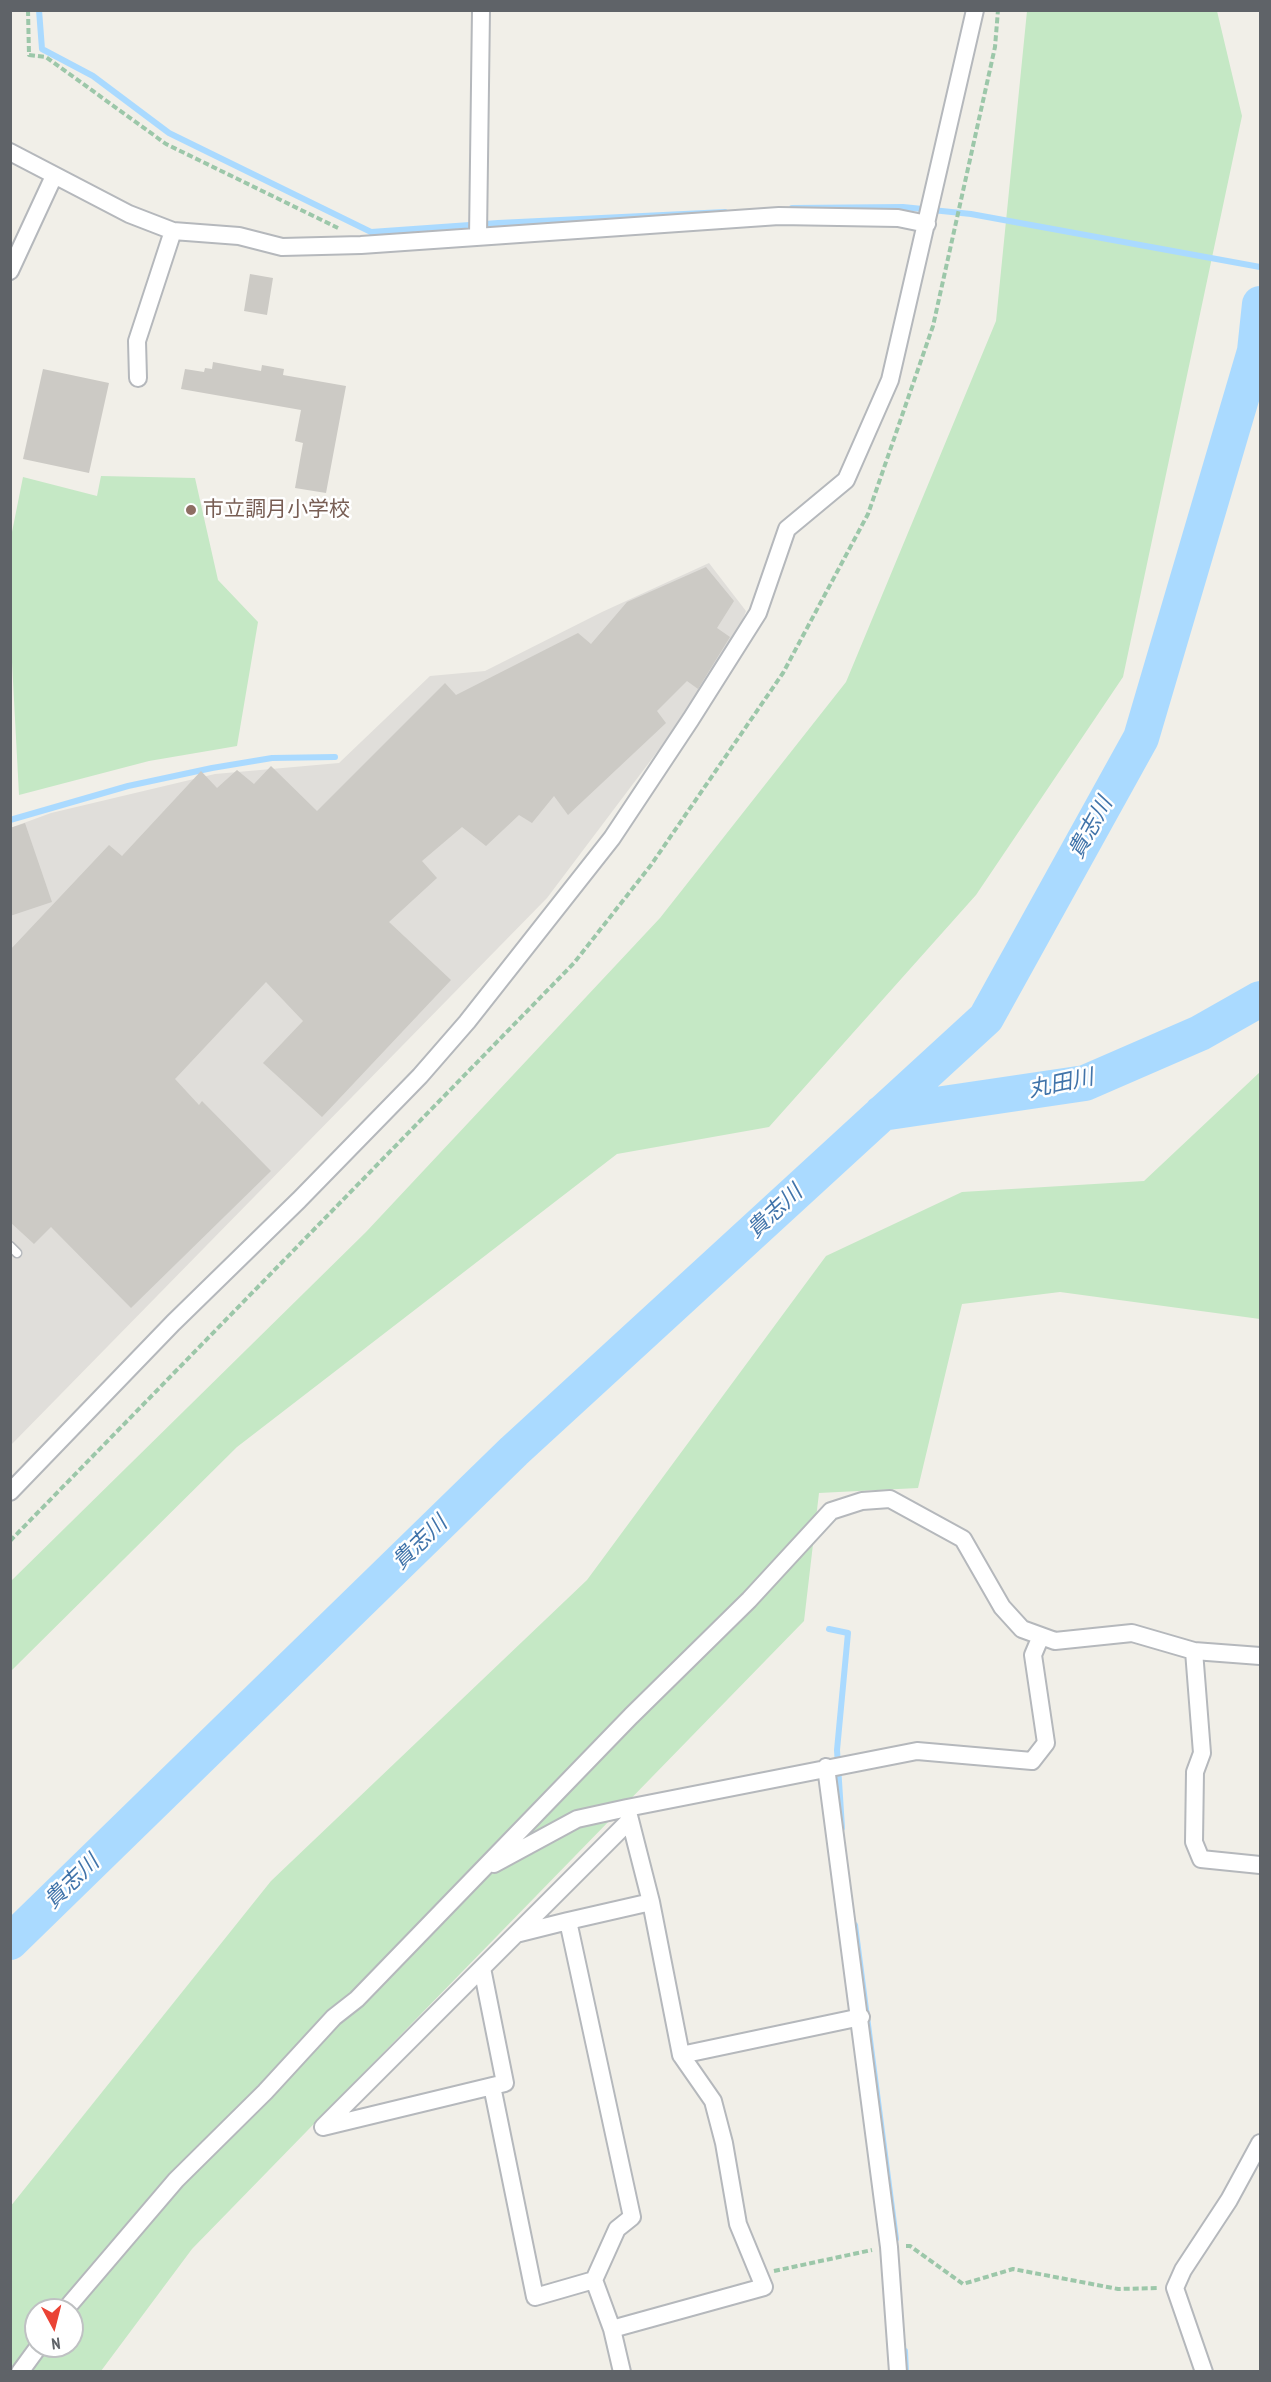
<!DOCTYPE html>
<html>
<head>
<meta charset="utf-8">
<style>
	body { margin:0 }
	#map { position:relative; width:1271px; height:2382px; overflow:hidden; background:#f1efe8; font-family:"PT Sans Narrow",sans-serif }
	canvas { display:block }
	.frame { position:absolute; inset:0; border:12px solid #5f6368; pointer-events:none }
	.north { position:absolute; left:24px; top:2298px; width:60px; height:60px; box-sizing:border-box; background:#fff; border:2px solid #bfc1c3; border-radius:50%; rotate:173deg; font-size:16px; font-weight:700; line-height:24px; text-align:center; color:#5f6368 }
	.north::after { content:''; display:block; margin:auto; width:21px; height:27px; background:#ea4335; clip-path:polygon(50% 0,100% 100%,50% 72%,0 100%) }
</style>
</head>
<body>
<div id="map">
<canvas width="1271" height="2382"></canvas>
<div class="frame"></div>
<div class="north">N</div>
</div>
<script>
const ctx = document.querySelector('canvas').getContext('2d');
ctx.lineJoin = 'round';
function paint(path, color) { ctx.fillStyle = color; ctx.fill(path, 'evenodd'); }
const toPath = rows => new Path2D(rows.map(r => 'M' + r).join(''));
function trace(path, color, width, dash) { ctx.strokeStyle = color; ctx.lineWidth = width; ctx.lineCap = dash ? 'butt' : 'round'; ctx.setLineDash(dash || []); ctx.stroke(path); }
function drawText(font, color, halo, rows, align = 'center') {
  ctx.font = font + ' "PT Sans Narrow","Noto Sans JP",sans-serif'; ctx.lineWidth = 5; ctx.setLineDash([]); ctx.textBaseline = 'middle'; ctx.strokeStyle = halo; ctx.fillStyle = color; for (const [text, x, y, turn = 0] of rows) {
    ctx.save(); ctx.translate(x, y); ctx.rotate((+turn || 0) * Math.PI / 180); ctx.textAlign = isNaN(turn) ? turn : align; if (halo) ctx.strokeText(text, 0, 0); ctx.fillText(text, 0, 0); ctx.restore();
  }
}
const industrial = toPath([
	[709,563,746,611,737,634,697,699,547,898,11,1445,10,828,51,813,215,774,339,763,430,676,485,671,602,612]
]);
const green = toPath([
	[1027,11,1217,11,1242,116,1123,677,976,895,769,1127,617,1154,237,1447,11,1671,11,1581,366,1232,660,918,846,682,996,321],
	[101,476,195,478,218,580,258,622,237,746,149,761,19,795,11,643,10,542,23,477,97,496],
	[1260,1072,1260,1319,1060,1292,962,1304,918,1488,819,1493,804,1621,192,2249,101,2371,11,2371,10,2207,271,1881,587,1580,826,1256,962,1192,1144,1181],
	[36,2310,72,2310,72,2346,36,2346]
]);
const stream = toPath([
	[39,10,42,49,93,76,169,133,371,232,498,223,725,212],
	[792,208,903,207,971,214,1260,267],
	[10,820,128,786,212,768,272,758,335,757],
	[829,1629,848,1633,837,1750,842,1828],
	[855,1925,896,2239],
	[905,2351,906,2372]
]);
const river = toPath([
	[882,1113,1085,1083,1200,1033,1260,999],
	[10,1942,514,1451,986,1018,1141,738,1255,351,1260,304]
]);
const building = toPath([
	[250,274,273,278,267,315,244,311],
	[213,362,261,371,262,365,284,369,283,375,346,386,326,493,295,488,303,443,295,441,301,410,181,389,185,369,204,372,205,368,212,369],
	[43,369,109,383,89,473,23,459],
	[706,567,734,601,717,628,730,637,698,689,687,681,657,711,666,723,568,815,554,796,532,823,519,815,486,846,462,827,422,861,437,878,389,922,451,980,322,1117,263,1063,303,1021,266,982,175,1079,199,1105,202,1101,271,1171,131,1308,51,1227,34,1244,10,1222,10,950,109,845,122,856,201,771,217,788,237,770,254,784,271,766,317,811,445,683,456,695,578,633,591,644,627,602],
	[25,823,52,902,10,916,10,828]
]);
const path = toPath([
	[28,10,29,55,46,57,166,144,338,228],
	[10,1541,574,963,651,865,783,673,868,514,933,326,995,47,998,10],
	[906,2246,910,2246,963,2284,1013,2269,1118,2289,1159,2288],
	[774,2271,872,2250]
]);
const service = toPath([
	[10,1246,17,1253]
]);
const minor = toPath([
	[10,152,129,214,173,231,239,236,282,247,361,245,779,216,898,218,927,224],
	[478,236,481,10],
	[10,271,54,176],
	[138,378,137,341,173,231],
	[10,1492,173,1323,299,1200,420,1076,467,1022,612,838,691,719,758,613,787,529,846,480,890,380,975,10],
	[1194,1651,1202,1753,1195,1772,1194,1842,1201,1859,1260,1865],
	[826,1767,889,2247,898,2372],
	[494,1864,577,1819,627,1808],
	[516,1934,568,1921],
	[482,1968,505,2083,323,2127,630,1820],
	[681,2055,861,2017],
	[492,2086,535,2297,594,2280,612,2329],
	[594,2280,617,2229,632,2217,568,1921,651,1902],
	[65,2310,176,2180,265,2092,334,2017,357,1999,631,1716,749,1600,831,1511,862,1501,890,1499,963,1539,1002,1607,1022,1629,1055,1641,1132,1633,1194,1651,1260,1656],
	[20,2372,39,2346],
	[622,2372,612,2329,764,2287,738,2224,724,2143,713,2101,681,2055,651,1902,627,1808,917,1751,1032,1761,1046,1743,1033,1655,1041,1636],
	[1204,2372,1175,2288,1183,2270,1229,2200,1260,2143]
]);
const markers = [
	[191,510,6,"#8d6e63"]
];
const educationNames = [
	["市立調月小学校",203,510]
];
const waterNames = [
	["貴志川",1091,828,-61],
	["丸田川",1061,1084,-12],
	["貴志川",775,1212,-43],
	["貴志川",420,1543,-44],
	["貴志川",72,1882,-44]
];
paint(industrial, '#e0deda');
paint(green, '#c5e8c5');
trace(stream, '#aadaff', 6);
trace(river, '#aadaff', 36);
paint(building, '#cccac5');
trace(service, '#b5b8bc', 11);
trace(minor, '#b5b8bc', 20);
trace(path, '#9cc7a9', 4, [6, 3]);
trace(service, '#fff', 8);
trace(minor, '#fff', 16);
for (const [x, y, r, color] of markers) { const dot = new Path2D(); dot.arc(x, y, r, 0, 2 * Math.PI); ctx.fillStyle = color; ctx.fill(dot); trace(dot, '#fff', 2); }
drawText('21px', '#785e54', '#fff', educationNames, 'left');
drawText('italic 22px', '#4174aa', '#fff', waterNames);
</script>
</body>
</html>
